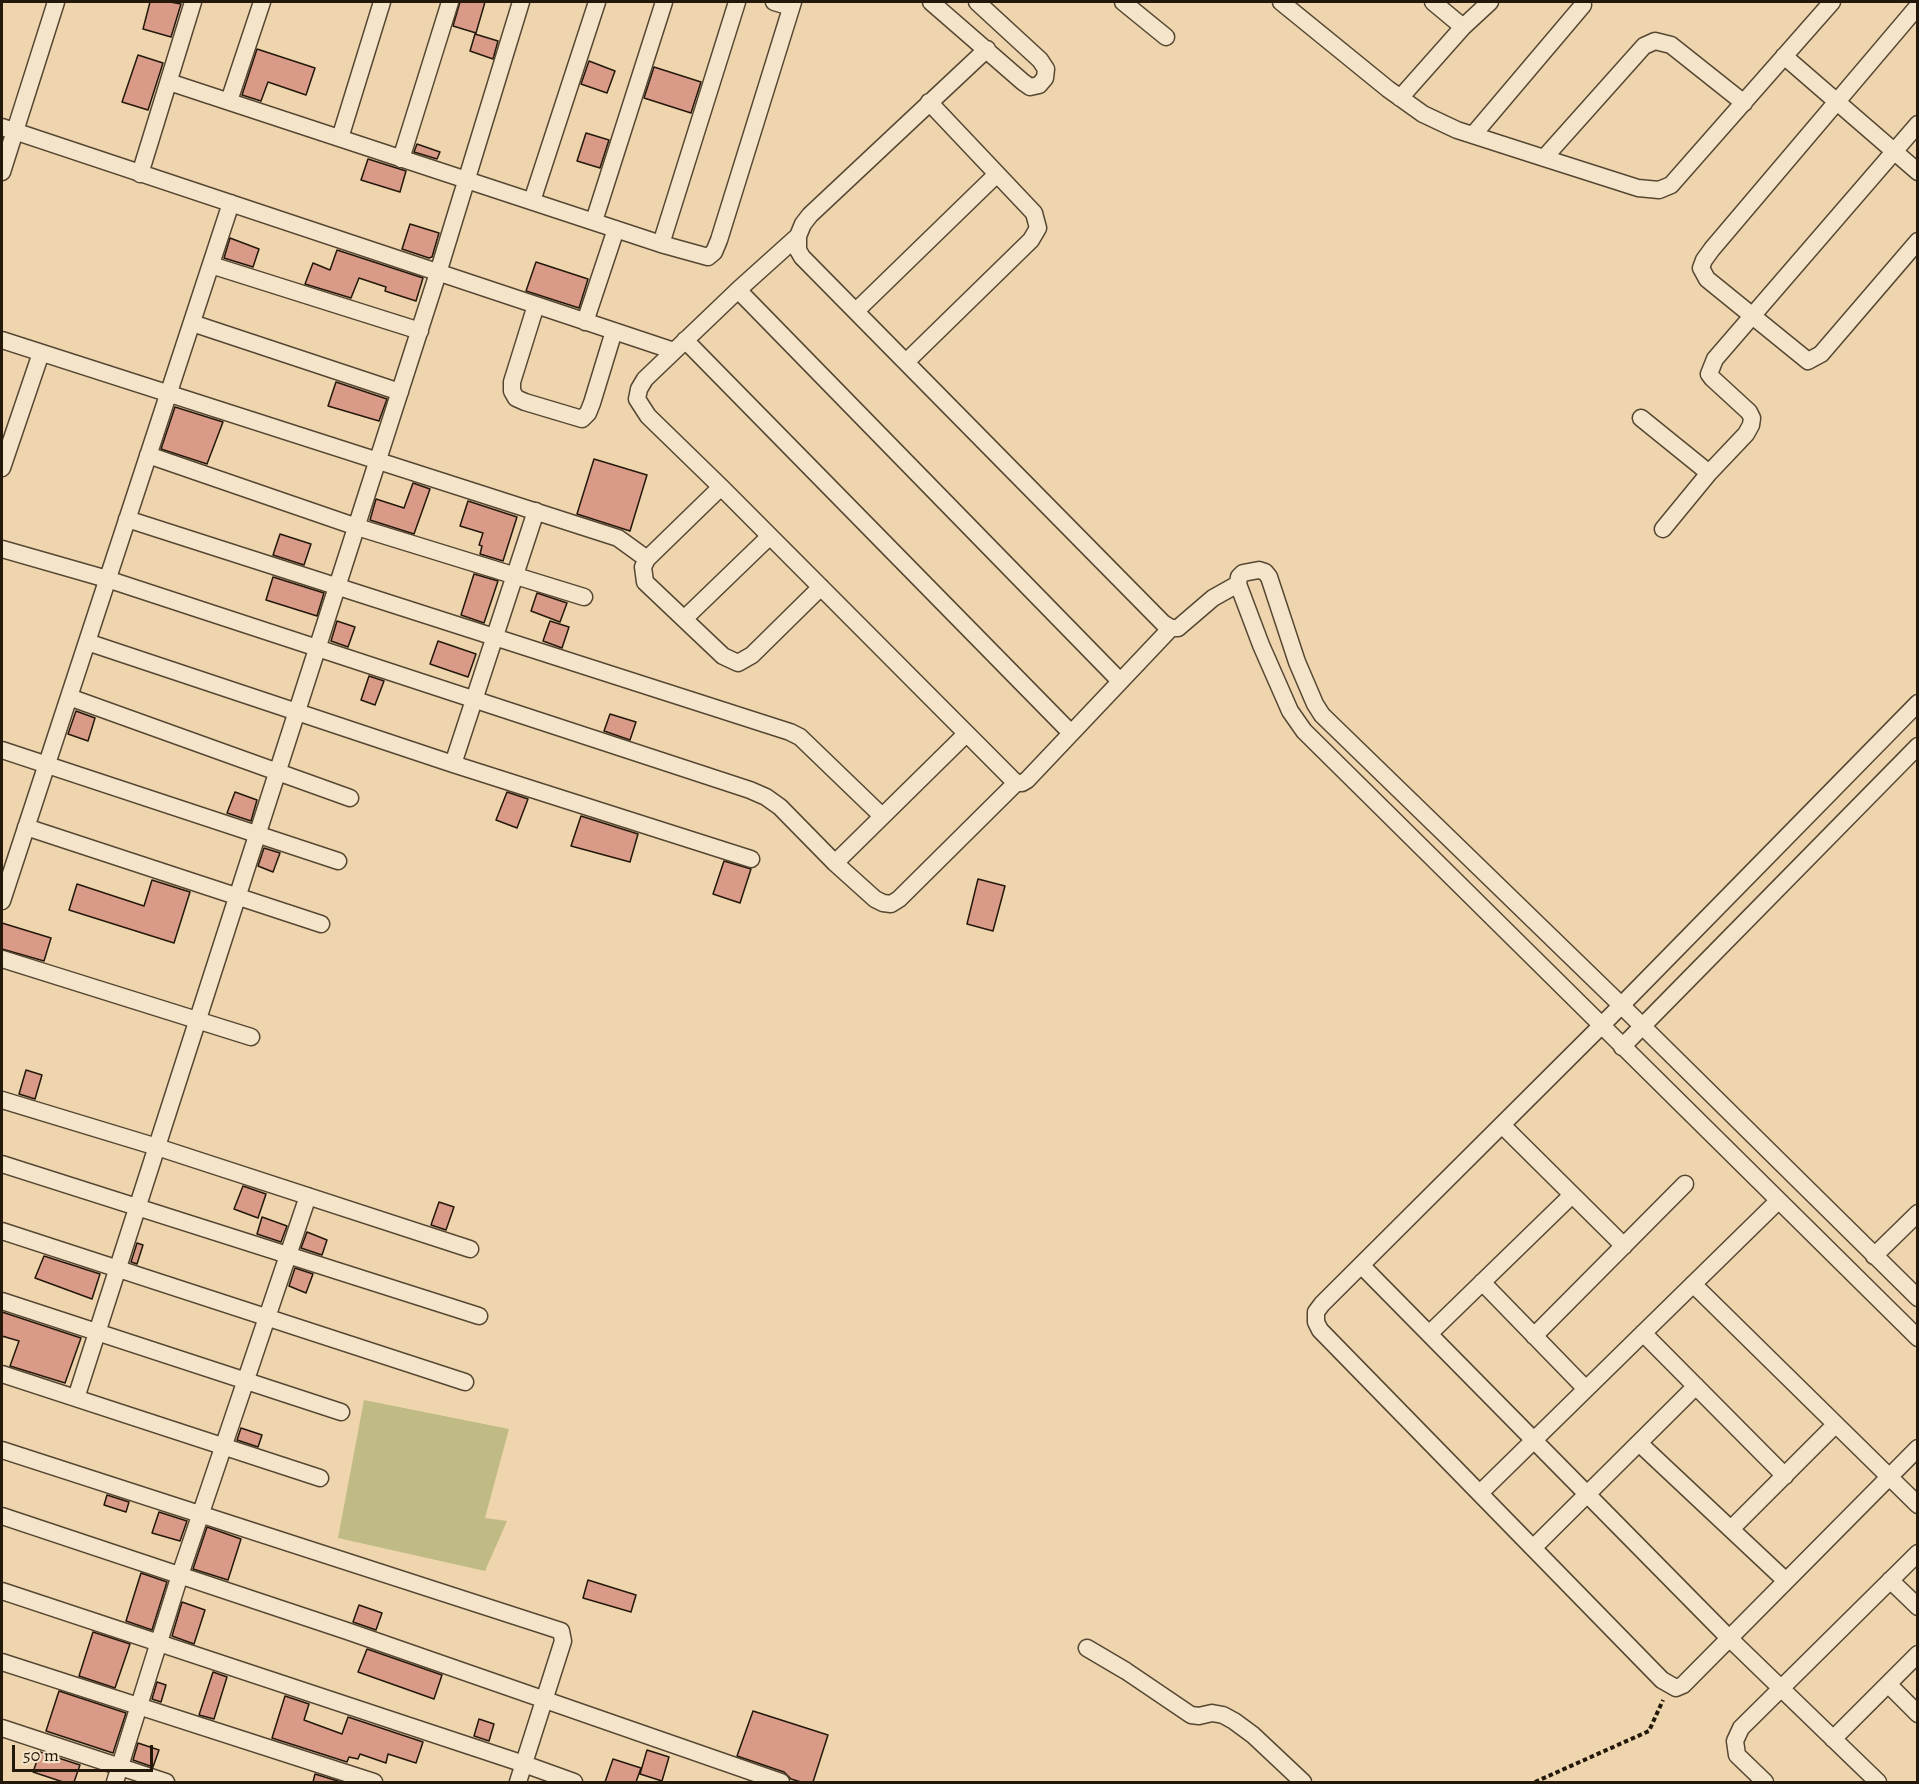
<!DOCTYPE html>
<html>
<head>
<meta charset="utf-8">
<style>
	body { margin:0 }
	#map { position:relative; width:1919px; height:1784px; overflow:hidden; background:#eed5ad; font-family:Alegreya,serif }
	canvas { display:block }
	.frame { position:absolute; inset:0; border:3px solid #23180a; pointer-events:none }
	.scale { position:absolute; left:12px; top:1745px; width:141px; height:27px; box-sizing:border-box; border:3px solid #23180a; border-top:0; padding-left:8px; font-size:18px; line-height:21px; white-space:nowrap; color:#23180a; -webkit-text-stroke:4px #f4e4ca; paint-order:stroke }
</style>
</head>
<body>
<div id="map">
<canvas width="1919" height="1784"></canvas>
<div class="frame"></div>
<div class="scale">50 m</div>
</div>
<script>
const ctx = document.querySelector('canvas').getContext('2d');
ctx.lineJoin = 'round';
function paint(path, color) { ctx.fillStyle = color; ctx.fill(path, 'evenodd'); }
const toPath = rows => new Path2D(rows.map(r => 'M' + r).join(''));
function trace(path, color, width, dash) { ctx.strokeStyle = color; ctx.lineWidth = width; ctx.lineCap = dash ? 'butt' : 'round'; ctx.setLineDash(dash || []); ctx.stroke(path); }
const green = toPath([
	[364,1400,509,1429,485,1518,507,1521,485,1571,338,1538]
]);
const building = toPath([
	[150,2,170,2,181,4,171,37,143,29,150,2],
	[460,2,485,2,476,33,453,26,460,2],
	[475,34,498,41,493,59,470,51,475,34],
	[257,49,315,68,306,95,268,82,261,101,242,95,257,49],
	[138,55,163,63,148,110,122,102,138,55],
	[589,61,615,71,607,93,581,84,589,61],
	[654,67,701,82,691,113,644,98,654,67],
	[586,133,609,140,600,168,577,161,586,133],
	[417,144,440,152,437,159,414,152,417,144],
	[368,159,406,171,400,192,361,180,368,159],
	[410,224,439,233,432,257,429,258,402,249,410,224],
	[230,238,259,249,253,267,224,258,230,238],
	[337,250,423,278,416,301,385,291,386,287,359,278,351,298,305,284,313,263,330,270,337,250],
	[536,262,588,279,579,308,526,291,536,262],
	[336,382,387,399,379,421,328,406,336,382],
	[175,407,223,422,207,464,161,449,175,407],
	[594,459,647,475,630,531,577,514,594,459],
	[413,483,430,489,414,534,370,520,376,499,404,508,413,483],
	[468,501,517,517,503,561,480,554,482,546,479,545,483,533,460,526,468,501],
	[280,534,311,544,304,565,273,555,280,534],
	[474,574,498,581,484,623,461,615,474,574],
	[273,577,324,593,317,616,266,600,273,577],
	[537,593,567,603,560,622,531,611,537,593],
	[337,621,355,627,348,647,331,641,337,621],
	[550,621,569,627,562,648,543,641,550,621],
	[438,641,476,654,468,677,430,664,438,641],
	[369,676,384,681,375,705,361,700,369,676],
	[76,711,95,718,88,741,68,734,76,711],
	[610,714,636,722,630,740,604,731,610,714],
	[235,792,257,800,251,821,227,813,235,792],
	[507,792,528,799,517,828,496,820,507,792],
	[581,816,638,834,630,862,571,846,581,816],
	[264,848,280,853,273,872,258,866,264,848],
	[724,861,751,869,740,903,713,894,724,861],
	[978,879,1005,886,993,931,967,924,978,879],
	[152,880,190,892,174,943,69,910,77,884,144,906,152,880],
	[2,923,51,938,44,961,2,949,2,923],
	[26,1070,42,1075,35,1099,19,1094,26,1070],
	[243,1186,266,1194,258,1218,234,1209,243,1186],
	[439,1202,454,1207,446,1230,431,1225,439,1202],
	[262,1217,287,1226,281,1242,257,1234,262,1217],
	[307,1232,327,1240,322,1255,301,1248,307,1232],
	[137,1243,143,1245,137,1264,131,1262,137,1243],
	[44,1256,100,1274,92,1299,35,1278,44,1256],
	[295,1268,313,1274,306,1293,289,1286,295,1268],
	[2,1312,81,1338,65,1383,10,1366,19,1341,2,1336,2,1312],
	[241,1428,262,1435,258,1447,237,1440,241,1428],
	[107,1495,129,1502,126,1512,104,1505,107,1495],
	[159,1512,187,1521,180,1541,152,1533,159,1512],
	[207,1527,241,1539,228,1580,193,1569,207,1527],
	[141,1573,167,1582,152,1630,126,1621,141,1573],
	[588,1580,636,1595,631,1612,583,1598,588,1580],
	[182,1602,205,1610,194,1644,172,1636,182,1602],
	[359,1605,382,1613,376,1630,353,1622,359,1605],
	[93,1632,130,1644,115,1688,79,1676,93,1632],
	[367,1649,442,1675,434,1699,358,1672,367,1649],
	[213,1672,227,1677,214,1719,199,1715,213,1672],
	[157,1682,166,1685,161,1702,152,1699,157,1682],
	[59,1691,126,1713,113,1753,46,1731,59,1691],
	[285,1696,309,1704,304,1720,342,1734,348,1717,423,1742,416,1763,388,1754,386,1763,360,1754,358,1759,349,1757,347,1762,272,1738,285,1696],
	[753,1711,828,1735,813,1782,801,1782,791,1779,784,1772,737,1756,753,1711],
	[479,1719,494,1724,489,1741,474,1736,479,1719],
	[138,1743,159,1750,153,1767,133,1760,138,1743],
	[647,1750,669,1757,662,1781,640,1774,647,1750],
	[40,1752,80,1765,74,1782,63,1782,33,1772,40,1752],
	[613,1759,641,1768,636,1782,605,1782,613,1759],
	[315,1774,341,1782,313,1782,315,1774]
]);
const path = toPath([
	[1535,1782,1649,1731,1663,1700]
]);
const street = toPath([
	[774,2,791,7],
	[931,2,1023,82,1030,87,1039,85,1045,78,1046,69,1040,60,977,2],
	[1123,2,1166,37],
	[1281,2,1388,89,1423,114,1457,130,1544,158,1638,188,1659,190,1671,185,1832,2],
	[1433,2,1463,27],
	[1918,6,1712,249,1704,260,1701,268,1707,279,1808,361,1821,354,1918,241],
	[987,49,810,215,803,224,798,236,798,250,802,257,1163,623,1171,628,1178,628,1213,598,1238,584],
	[1784,56,1918,172],
	[169,82,661,244,708,257,714,252,719,240,793,2],
	[1400,98,1463,27,1490,2],
	[229,101,262,2],
	[2,127,674,351],
	[1473,135,1583,5],
	[340,138,382,2],
	[1544,158,1644,46,1655,41,1671,45,1744,103],
	[401,159,450,2],
	[2,172,56,2],
	[140,174,193,2],
	[532,201,597,2],
	[594,221,664,2],
	[798,236,738,290,645,379,639,389,637,399,648,416,721,487,1016,783,1022,783,1027,780,1171,628],
	[661,244,737,2],
	[211,265,420,331],
	[738,290,1120,681],
	[536,305,512,382,512,391,516,398,525,402,582,419,588,413,592,403,614,331],
	[856,311,997,174],
	[585,322,616,229],
	[192,323,400,392],
	[2,340,618,538,647,559],
	[685,340,1071,733],
	[906,362,1031,240,1038,228,1034,213,929,102],
	[1641,418,1709,473],
	[148,455,357,527,584,597],
	[2,468,41,353],
	[721,487,647,559,643,567,645,582,723,656,738,663,752,655,821,587],
	[127,519,790,732,800,737,882,816],
	[1663,529,1709,473,1746,434,1751,425,1752,418,1749,412,1712,378,1709,374,1715,359,1918,124],
	[2,549,107,579,750,790,766,797,780,807,835,863,875,899,883,903,891,904,899,899,1016,783],
	[684,619,770,536],
	[87,642,453,764,751,859],
	[69,697,350,798],
	[1918,703,1601,1026,1322,1304,1316,1312,1316,1322,1320,1330,1662,1680,1676,1688,1683,1685,1918,1448],
	[2,750,338,861],
	[453,764,536,511],
	[26,827,321,924],
	[835,863,966,734],
	[2,901,231,203],
	[2,959,251,1037],
	[1622,1047,1918,746],
	[2,1100,157,1147,470,1249],
	[1502,1125,1624,1246],
	[2,1164,479,1316],
	[2,1231,465,1382],
	[1874,1256,1918,1213],
	[1361,1265,1728,1637,1878,1782],
	[1482,1282,1586,1389],
	[1693,1284,1918,1505],
	[1918,1298,1621,1005,1322,715,1315,704,1297,662,1269,577,1265,572,1259,570,1243,573,1239,577,1238,584,1261,645,1290,711,1304,731,1918,1338],
	[2,1301,341,1412],
	[1643,1333,1785,1476],
	[1429,1334,1572,1195],
	[1534,1336,1685,1184],
	[2,1374,320,1478],
	[76,1398,438,273,521,2],
	[1639,1443,1785,1580],
	[2,1450,561,1631,563,1641,518,1782],
	[1480,1493,1778,1201],
	[2,1516,347,1631,781,1782],
	[1731,1529,1835,1425],
	[1533,1548,1696,1386],
	[1890,1580,1918,1607],
	[2,1591,524,1764,574,1782],
	[1087,1648,1126,1671,1191,1715,1199,1716,1212,1713,1223,1715,1234,1721,1253,1735,1303,1782],
	[2,1662,374,1782],
	[1888,1684,1918,1714],
	[2,1728,166,1782],
	[1833,1739,1918,1654],
	[115,1782,180,1575,308,1196],
	[1765,1782,1737,1755,1735,1741,1741,1728,1918,1553]
]);
paint(green, '#c0bb84');
paint(building, '#d99a88');
trace(building, '#23180a', 1.5);
trace(street, '#564733', 19);
trace(path, '#23180a', 4, [4.5, 3]);
trace(street, '#f4e4ca', 16);
</script>
</body>
</html>
